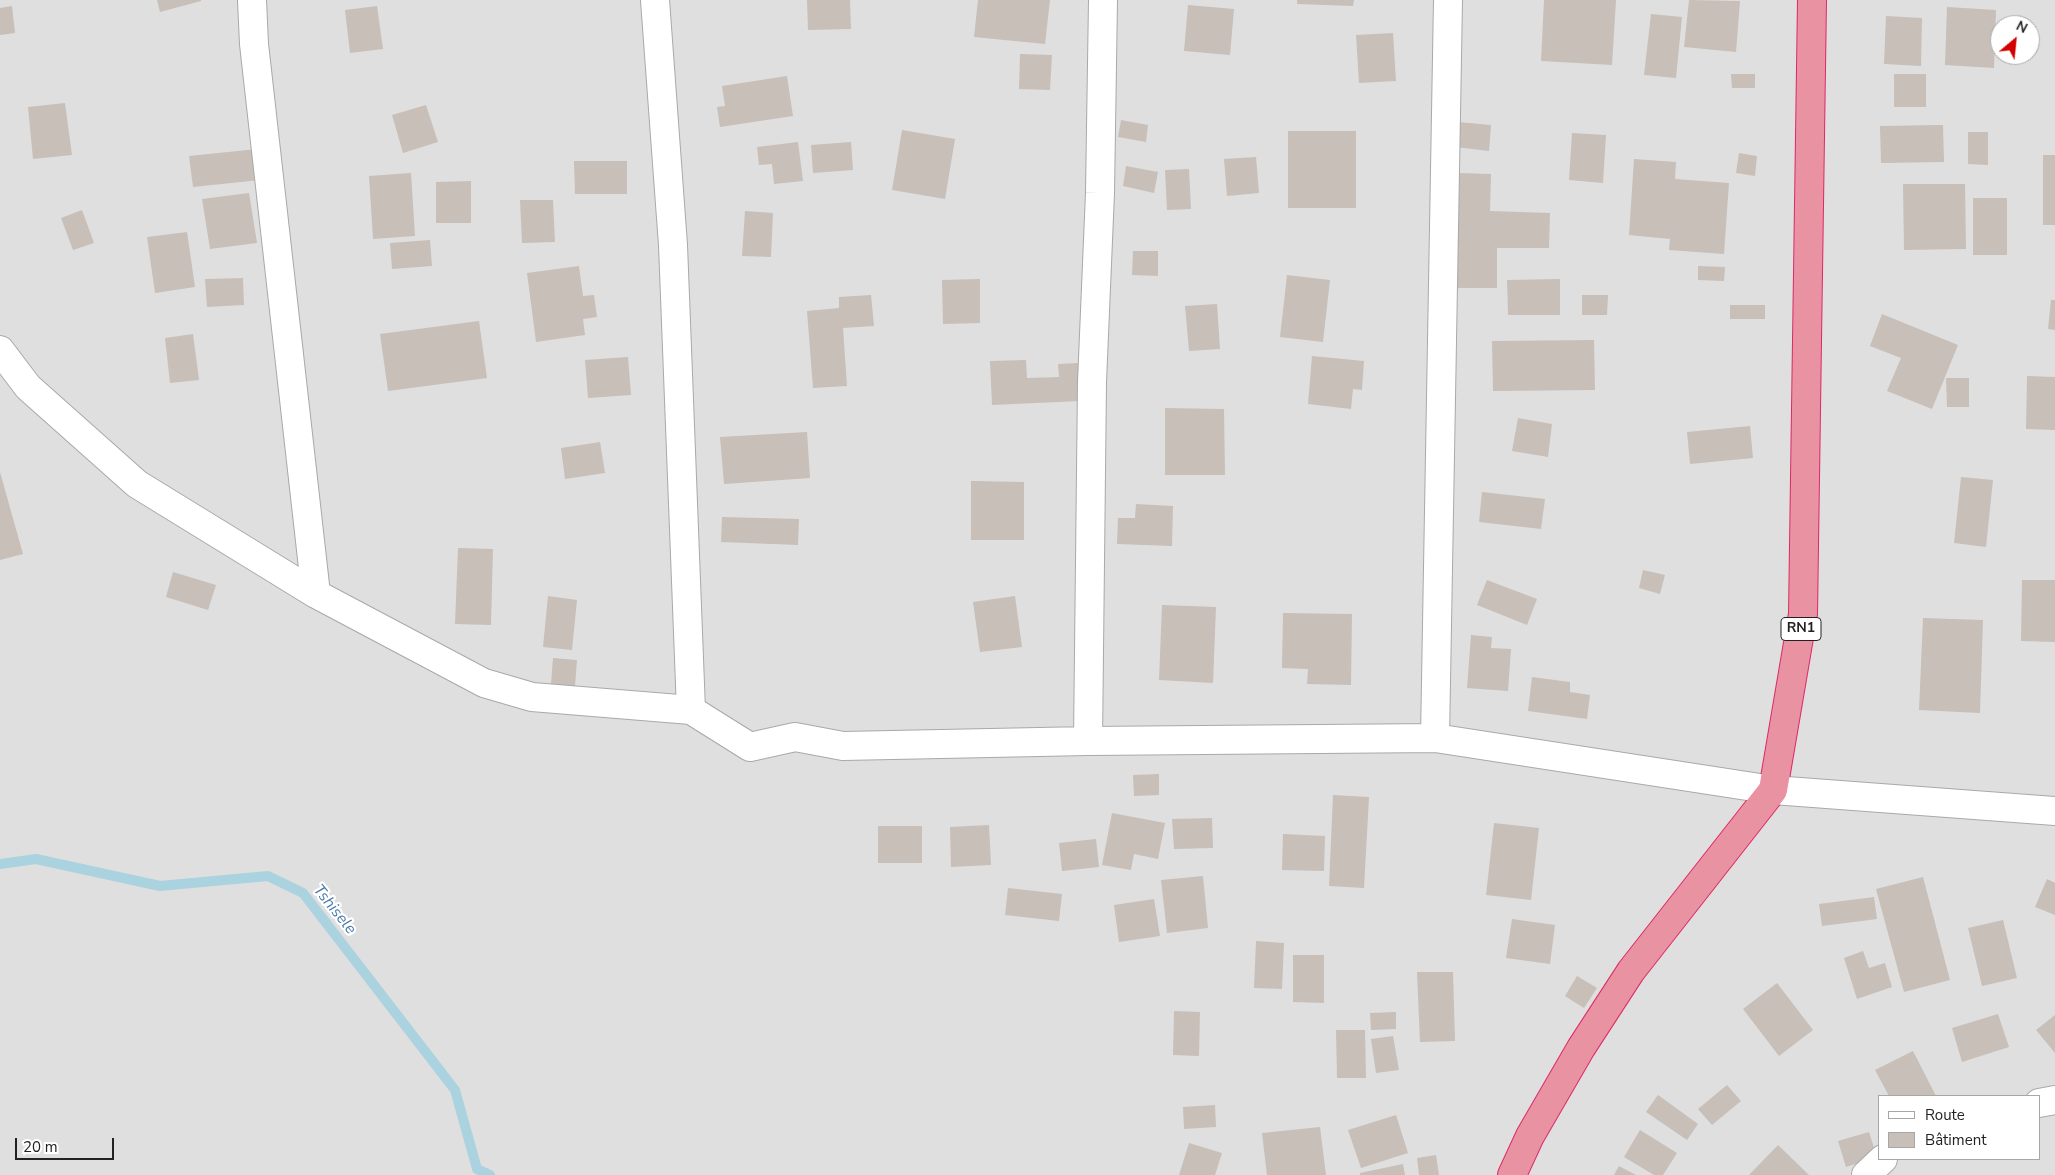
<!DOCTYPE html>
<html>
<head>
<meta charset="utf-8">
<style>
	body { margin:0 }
	#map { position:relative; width:2055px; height:1175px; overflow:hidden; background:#f2efe9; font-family:"Nunito Sans",sans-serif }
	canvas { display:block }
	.legend { position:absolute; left:1878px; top:1095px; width:162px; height:65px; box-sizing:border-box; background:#fff; border:1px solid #a7a7a7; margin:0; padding:6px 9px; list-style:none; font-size:15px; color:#222 }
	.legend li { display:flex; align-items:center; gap:10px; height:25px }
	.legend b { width:25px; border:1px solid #a7a7a7 }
	.north { position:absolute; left:1990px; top:15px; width:50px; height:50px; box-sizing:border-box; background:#fff; border:1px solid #a7a7a7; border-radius:50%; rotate:28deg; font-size:14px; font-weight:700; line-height:20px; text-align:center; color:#222 }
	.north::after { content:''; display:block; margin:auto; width:18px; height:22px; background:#d40000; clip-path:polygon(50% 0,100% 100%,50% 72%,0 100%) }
	.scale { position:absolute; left:15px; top:1138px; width:99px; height:22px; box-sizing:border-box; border:2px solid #222; border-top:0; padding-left:6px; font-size:15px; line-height:18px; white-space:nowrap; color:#222; -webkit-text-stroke:4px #fff; paint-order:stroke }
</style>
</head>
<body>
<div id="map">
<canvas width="2055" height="1175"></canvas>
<ul class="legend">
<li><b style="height:6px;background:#fff"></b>Route</li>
<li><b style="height:14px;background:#c7bfb8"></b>Bâtiment</li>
</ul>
<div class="north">N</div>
<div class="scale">20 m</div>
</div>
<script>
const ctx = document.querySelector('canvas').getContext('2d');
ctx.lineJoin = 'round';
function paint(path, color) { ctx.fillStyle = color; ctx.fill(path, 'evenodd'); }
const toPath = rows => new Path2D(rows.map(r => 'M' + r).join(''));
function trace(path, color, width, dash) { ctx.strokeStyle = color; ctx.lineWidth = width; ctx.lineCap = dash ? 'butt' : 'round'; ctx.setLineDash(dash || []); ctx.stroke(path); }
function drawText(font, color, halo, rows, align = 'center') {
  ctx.font = font + ' "Nunito Sans",sans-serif'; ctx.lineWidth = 4.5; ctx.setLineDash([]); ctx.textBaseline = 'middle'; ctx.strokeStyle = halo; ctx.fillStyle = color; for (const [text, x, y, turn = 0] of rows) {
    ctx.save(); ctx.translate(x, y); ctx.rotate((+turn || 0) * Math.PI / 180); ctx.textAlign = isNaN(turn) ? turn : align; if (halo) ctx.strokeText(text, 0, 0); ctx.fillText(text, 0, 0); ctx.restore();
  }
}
const residential = toPath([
	[0,0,2055,0,2055,1175,0,1175],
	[2000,25,2030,25,2030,55,2000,55],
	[1879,1096,2039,1096,2039,1159,1879,1159]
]);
const stream = toPath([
	[0,864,36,859,160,886,268,876,303,893,455,1090,477,1169,490,1175]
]);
const building = toPath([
	[157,0,201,0,201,1,160,12],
	[807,0,850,0,851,29,808,30],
	[978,0,1050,0,1045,44,974,37],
	[1297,0,1354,0,1353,6,1297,4],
	[1544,0,1616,0,1612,65,1541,61],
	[1689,0,1740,1,1736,52,1684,47],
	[1188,5,1234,9,1230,55,1184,51],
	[12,6,15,33,0,35,0,8],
	[377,6,383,49,350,53,345,10],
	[1947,7,1996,10,1994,68,1945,65],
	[1651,14,1682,17,1676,78,1644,75],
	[1886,16,1922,18,1921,66,1884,64],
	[1393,33,1396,81,1359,83,1356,35],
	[1020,54,1052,55,1050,90,1019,89],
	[1731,74,1755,74,1755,88,1732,88],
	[1894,74,1926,74,1926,107,1894,107],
	[787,76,793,116,720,127,717,107,725,106,722,86],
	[65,103,72,155,33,159,28,107],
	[426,105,438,142,403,153,392,115],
	[1121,120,1148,125,1146,142,1118,137],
	[1458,122,1491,125,1489,151,1455,147],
	[1943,125,1944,162,1881,163,1880,126],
	[902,130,955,139,945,199,892,190],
	[1288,131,1356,131,1356,208,1288,208],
	[1968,132,1988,132,1988,165,1968,164],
	[1572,133,1606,135,1603,183,1569,180],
	[798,142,803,181,774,184,772,164,759,165,757,147],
	[851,142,853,170,813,173,811,145],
	[257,149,260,180,193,187,189,156],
	[1739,153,1757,156,1755,176,1736,173],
	[2043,155,2055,155,2055,225,2043,225],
	[1256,157,1259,193,1227,196,1224,159],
	[1634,159,1676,162,1675,179,1729,183,1724,254,1669,250,1670,239,1629,235],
	[574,161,627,161,627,194,575,194],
	[1126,166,1158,172,1154,193,1123,186],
	[1189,169,1191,209,1167,210,1165,170],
	[411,173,415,236,373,239,369,176],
	[1458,173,1491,174,1490,211,1550,213,1549,248,1497,248,1497,288,1457,288],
	[471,181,471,223,436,223,436,182],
	[1903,184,1965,184,1966,249,1904,250],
	[249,193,257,243,210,249,202,199],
	[1973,198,2007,198,2007,255,1973,255],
	[520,200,553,200,555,242,522,243],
	[82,210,94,243,73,250,61,218],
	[745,211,773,213,771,257,742,256],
	[187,232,195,287,155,293,147,237],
	[430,240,432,266,392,269,390,243],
	[1133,251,1158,251,1158,276,1132,275],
	[579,266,583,296,594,295,597,317,583,319,585,335,536,342,527,273],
	[1698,266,1725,267,1724,281,1698,280],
	[1287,275,1330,280,1323,342,1280,337],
	[243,278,244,305,207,307,205,279],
	[980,279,980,323,943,324,942,280],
	[1560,279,1560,315,1508,315,1507,280],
	[871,295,874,326,843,328,847,386,813,388,807,311,839,308,839,297],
	[1582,295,1608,295,1607,315,1582,315],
	[2051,300,2055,300,2055,330,2048,329],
	[1217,304,1220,349,1189,351,1185,306],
	[1730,305,1765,305,1765,319,1730,319],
	[1882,314,1958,345,1932,409,1887,391,1901,358,1870,346],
	[479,321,487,378,388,391,380,334],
	[193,334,199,380,170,383,165,338],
	[1594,340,1595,390,1493,391,1492,341],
	[1312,356,1364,361,1362,390,1353,389,1351,409,1308,404],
	[628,357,631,395,588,398,585,360],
	[1026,360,1027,378,1059,377,1058,364,1078,363,1080,401,992,405,990,361],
	[2027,376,2055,377,2055,430,2026,429],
	[1946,378,1969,378,1969,407,1947,407],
	[1165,408,1224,409,1225,475,1165,475],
	[1518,418,1552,424,1548,457,1512,451],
	[1750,426,1753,458,1690,464,1687,432],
	[807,432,810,478,724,484,720,437],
	[600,442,605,473,565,479,561,448],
	[0,472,23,554,0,560],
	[1961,477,1993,480,1986,547,1954,543],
	[971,481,1024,482,1024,540,971,540],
	[1482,492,1545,499,1541,529,1479,522],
	[1136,504,1173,506,1172,546,1117,544,1118,518,1135,518],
	[722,517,799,519,798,545,721,542],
	[458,548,493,549,491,625,455,624],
	[1643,570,1665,575,1660,594,1639,588],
	[173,572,216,585,208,610,166,597],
	[1487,580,1537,599,1527,625,1477,605],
	[2022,580,2055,580,2055,642,2021,641],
	[548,596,577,600,572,650,543,647],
	[1015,596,1022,647,980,652,973,602],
	[1162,605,1216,607,1213,683,1159,680],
	[1283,613,1352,614,1351,685,1307,684,1308,669,1282,668],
	[1923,618,1983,620,1980,713,1919,710],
	[1471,635,1492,637,1491,648,1511,649,1508,691,1467,688],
	[553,658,577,660,574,699,550,697],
	[1532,677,1570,682,1570,692,1590,695,1587,719,1528,711],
	[1159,774,1159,795,1134,796,1133,775],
	[1333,795,1369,797,1364,888,1329,886],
	[1112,813,1165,823,1158,859,1134,854,1131,870,1102,865],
	[1212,818,1213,848,1174,849,1172,819],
	[1494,823,1539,828,1531,900,1486,895],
	[989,825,991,865,951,867,950,827],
	[878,826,922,826,922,863,878,863],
	[1283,834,1325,836,1324,871,1282,870],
	[1096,839,1099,867,1062,871,1059,843],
	[1203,876,1208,928,1167,933,1161,880],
	[1923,877,1950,980,1904,992,1876,889],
	[2047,879,2055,883,2055,915,2035,907],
	[1008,888,1062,894,1059,921,1005,915],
	[1874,897,1877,919,1822,926,1819,904],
	[1154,899,1160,936,1119,942,1114,905],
	[1512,919,1555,925,1550,964,1506,958],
	[2003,920,2017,978,1982,986,1968,928],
	[1256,941,1284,943,1282,989,1254,988],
	[1863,951,1869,968,1885,963,1892,987,1857,999,1844,958],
	[1293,955,1324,955,1324,1003,1293,1002],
	[1417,972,1453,972,1455,1041,1420,1042],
	[1577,976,1597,988,1584,1008,1565,996],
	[1777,983,1813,1030,1779,1056,1743,1009],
	[1174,1011,1200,1012,1199,1056,1173,1055],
	[1396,1012,1396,1029,1371,1030,1370,1013],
	[1998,1014,2009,1047,1962,1062,1952,1028],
	[2055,1015,2055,1053,2036,1030],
	[1336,1030,1365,1030,1366,1078,1337,1078],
	[1393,1036,1399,1070,1376,1073,1371,1039],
	[1913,1051,1936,1096,1889,1096,1875,1070],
	[1727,1085,1741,1101,1712,1125,1698,1109],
	[1658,1095,1698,1124,1687,1140,1646,1112],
	[1215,1105,1216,1127,1184,1129,1183,1107],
	[1396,1115,1408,1153,1361,1168,1348,1130],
	[1320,1127,1326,1175,1267,1175,1262,1133],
	[1640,1130,1677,1153,1663,1175,1654,1175,1624,1157],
	[1869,1132,1877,1157,1846,1167,1838,1141],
	[1189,1143,1222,1153,1215,1175,1179,1175],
	[1778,1145,1809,1175,1749,1175],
	[1436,1155,1439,1175,1419,1175,1417,1158],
	[1403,1164,1405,1175,1360,1175,1360,1173],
	[1619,1166,1636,1175,1614,1175]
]);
const street = toPath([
	[252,0,254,44,316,594],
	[655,0,673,245,691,710],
	[0,350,28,387,137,484,316,594,484,683,532,697,691,710,750,747,795,737,843,746,1088,741,1435,738,1773,790,2055,811],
	[1435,738,1448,0],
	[1088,741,1092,382,1100,193,1103,0],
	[2039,1103,2055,1100],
	[1866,1175,1883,1159]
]);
const highway = toPath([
	[1512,1175,1530,1136,1581,1048,1631,971,1773,790,1803,614,1812,0]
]);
const shields = [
	[1801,629,40]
];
const shieldNames = [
	["RN1",1801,629]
];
const waterNames = [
	["Tshisele",334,910,51]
];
paint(residential, '#e0dfdf');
trace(stream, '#aad3df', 10);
paint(building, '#c7bfb8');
trace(street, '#a9a9a9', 30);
trace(highway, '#dc2a67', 30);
trace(street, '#fff', 28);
trace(highway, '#e892a2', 28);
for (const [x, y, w] of shields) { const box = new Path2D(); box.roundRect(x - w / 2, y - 11.5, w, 23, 4); ctx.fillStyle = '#fff'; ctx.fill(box); trace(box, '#222', 1); }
drawText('bold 14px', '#222', null, shieldNames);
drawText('italic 16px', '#4a7aab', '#fff', waterNames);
</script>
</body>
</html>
